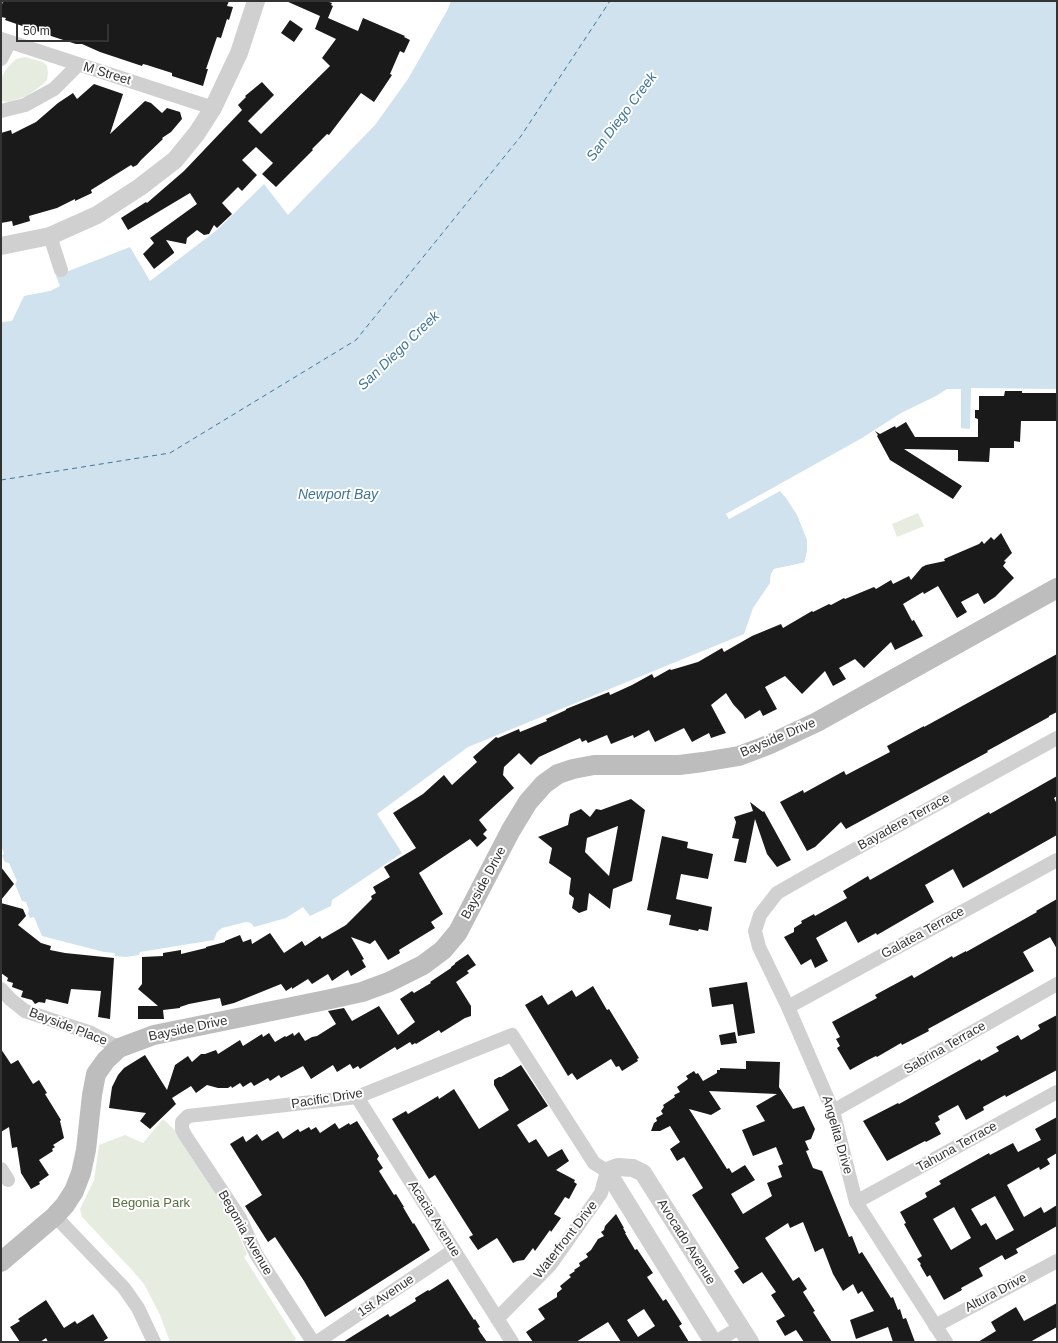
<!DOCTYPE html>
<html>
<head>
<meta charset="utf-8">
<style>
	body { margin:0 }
	#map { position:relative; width:1058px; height:1343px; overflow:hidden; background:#fff; font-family:Arial,sans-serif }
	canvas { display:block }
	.frame { position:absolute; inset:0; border:2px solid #333; pointer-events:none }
	.scale { position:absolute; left:16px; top:24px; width:93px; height:18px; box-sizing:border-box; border:2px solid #333; border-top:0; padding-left:5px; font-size:12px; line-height:14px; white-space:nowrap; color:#333; -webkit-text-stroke:3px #fff; paint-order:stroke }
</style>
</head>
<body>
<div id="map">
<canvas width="1058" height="1343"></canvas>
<div class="frame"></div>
<div class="scale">50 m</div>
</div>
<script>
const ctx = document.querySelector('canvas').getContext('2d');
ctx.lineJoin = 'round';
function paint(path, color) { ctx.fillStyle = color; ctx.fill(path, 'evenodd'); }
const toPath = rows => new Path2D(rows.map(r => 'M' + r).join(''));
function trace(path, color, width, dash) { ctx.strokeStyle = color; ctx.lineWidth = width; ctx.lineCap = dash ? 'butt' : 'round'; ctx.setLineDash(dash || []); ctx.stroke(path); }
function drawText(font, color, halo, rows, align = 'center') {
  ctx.font = font + ' Arial,sans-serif'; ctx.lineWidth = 4; ctx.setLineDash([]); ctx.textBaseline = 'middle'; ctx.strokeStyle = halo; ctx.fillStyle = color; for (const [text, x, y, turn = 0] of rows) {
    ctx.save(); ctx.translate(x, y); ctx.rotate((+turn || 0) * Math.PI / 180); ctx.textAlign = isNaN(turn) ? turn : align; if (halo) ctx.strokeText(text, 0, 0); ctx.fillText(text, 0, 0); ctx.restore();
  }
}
const green = toPath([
	[25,57,43,62,47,66,48,73,47,80,42,85,27,96,9,102,1,101,1,78,7,68,16,59],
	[918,513,924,526,897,537,892,524],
	[163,1119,176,1131,231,1217,247,1254,244,1257,296,1339,294,1342,170,1342,160,1315,144,1284,132,1270,82,1217,80,1209,94,1180,99,1145,125,1135,143,1143]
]);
const water = toPath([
	[451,1,1057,1,1057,389,971,388,970,429,961,428,961,389,947,389,936,396,901,413,862,438,726,514,729,519,780,491,786,498,797,515,807,540,807,551,804,563,774,569,771,574,770,583,753,608,744,634,468,747,377,814,402,853,332,900,331,906,310,916,303,907,286,918,254,927,251,923,246,922,222,928,217,932,214,940,140,952,139,955,126,957,115,956,115,953,104,952,42,936,34,917,30,918,28,914,29,910,26,902,22,901,15,884,17,881,9,863,5,862,2,856,4,853,1,846,1,322,12,321,24,296,50,291,60,286,56,276,130,247,150,281,217,230,264,184,288,215,375,125,408,79,448,9]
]);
const pier = toPath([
	[794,477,729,515,730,517,779,490,781,490,729,519,726,514],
	[806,562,805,564,775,571,772,575,772,582,770,583,771,574,774,569]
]);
const ferry = toPath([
	[1,480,170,453,356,340,521,136,610,1]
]);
const building = toPath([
	[3,1,229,1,227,6,233,7,229,20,227,19,221,38,217,37,206,69,208,69,203,86,172,76,172,73,147,65,143,64,142,66,100,52,82,44,76,44,54,37,5,20,6,18,1,17,1,8],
	[286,1,326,1,332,3,331,5,333,6,328,18,358,31,363,18,405,36,404,37,410,40,404,53,400,51,390,74,392,75,374,102,361,93,329,135,327,134,312,149,313,150,276,187,262,174,273,163,256,147,242,160,257,175,242,191,238,187,222,203,232,214,217,228,214,225,209,234,204,235,197,230,187,238,186,244,166,240,174,252,174,253,154,269,143,254,154,243,150,238,197,204,190,193,128,230,121,218,146,202,147,203,184,171,242,110,238,105,246,97,245,96,262,82,274,95,248,121,261,134,330,66,322,58,336,39,315,29,320,16],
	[290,20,303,29,294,42,281,33],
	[94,84,123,94,110,134,145,101,151,103,162,113,167,108,180,112,182,119,171,132,162,138,163,139,141,160,137,165,133,167,131,165,91,190,92,193,75,201,75,199,57,208,29,216,30,221,13,226,12,221,1,223,1,133,11,130,12,134,36,122,58,103,73,93,77,99],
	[1005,391,1022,391,1022,393,1057,393,1057,421,1021,421,1020,442,1014,441,1014,448,990,448,989,462,958,461,958,450,904,449,962,486,953,499,890,460,877,436,878,435,875,431,880,434,895,426,896,428,906,422,915,437,978,437,978,419,975,418,975,410,979,410,979,396,1004,396],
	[1001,533,1012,553,1004,561,1006,562,1003,566,1014,578,995,597,984,604,978,593,961,602,967,612,957,618,938,586,924,594,923,592,903,604,912,621,914,620,923,636,895,650,891,642,864,668,855,659,839,668,846,679,833,686,825,671,802,694,785,676,765,687,777,709,763,716,760,710,745,719,743,715,733,704,726,693,711,705,726,733,711,738,709,733,692,742,684,728,655,742,649,730,634,738,633,735,611,744,607,735,588,743,586,740,582,742,580,738,539,757,531,765,519,753,504,767,503,775,514,788,479,820,487,830,483,834,487,838,477,847,470,839,419,873,443,914,431,922,435,928,399,950,400,953,388,960,375,940,370,944,351,937,364,959,362,960,366,967,351,976,348,970,332,981,328,974,312,984,308,979,292,989,292,987,286,991,281,984,234,1003,222,1006,220,998,189,1004,180,1007,180,1008,163,1010,164,1019,138,1019,138,1006,158,1006,138,989,142,984,142,957,163,956,163,953,181,950,181,954,206,948,206,947,225,942,225,941,240,935,243,942,251,939,252,944,270,933,284,953,302,941,305,946,320,936,322,939,346,925,372,899,371,896,376,893,373,887,390,877,384,867,416,848,393,813,423,794,444,775,452,785,477,762,473,757,496,737,498,738,519,729,520,732,547,721,546,719,566,710,566,709,609,692,610,695,632,685,652,674,654,678,670,669,671,670,698,662,722,648,724,652,752,636,781,624,783,628,812,611,813,612,829,604,831,605,844,598,845,599,874,587,876,589,891,580,893,584,909,576,911,580,922,567,926,565,945,561,944,559,979,544,982,541,984,544,991,537,994,540],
	[1057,654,1057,712,1049,716,1049,717,987,751,988,752,953,771,846,829,841,822,815,847,807,851,780,802,803,790,804,793,844,771,846,775,890,752,887,746,924,726,924,727],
	[1057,776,1057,796,1054,798,1057,804,1057,835,963,888,953,869,925,885,934,902,877,935,876,933,858,943,846,921,816,938,828,961,815,968,811,959,801,965,784,937,794,932,794,928,802,923,801,921,814,914,815,916,847,898,843,891,868,876,870,880,989,812,990,814],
	[631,799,645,810,632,881,613,889,610,909,589,893,587,910,579,913,572,908,574,898,569,894,571,878,549,863,552,848,538,837,568,825,570,814,581,809,590,817,596,809,601,810],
	[618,826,609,876,585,852,587,838],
	[750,802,763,812,764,811,791,860,777,867,767,854,755,819,746,863,734,861,739,839,732,838,736,822,734,817,753,811],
	[662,836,688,842,687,848,713,854,708,879,681,874,676,899,712,907,708,931,699,929,698,931,669,925,671,915,647,910],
	[1,867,14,884,1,900],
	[1057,899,1057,949,1050,937,1023,952,1034,971,928,1029,929,1031,902,1045,901,1043,877,1057,876,1056,868,1060,850,1070,837,1048,840,1046,836,1039,840,1037,832,1022,877,998,875,995,912,975,914,978,952,956,953,958,966,951,966,952,1037,912,1036,911],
	[1,903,23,909,26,916,18,925,41,943,51,946,50,950,65,953,114,958,110,1019,98,1017,101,991,71,989,68,1004,46,999,45,1003,39,1002,35,1004,32,1000,21,997,23,991,12,987,13,983,7,981,8,978,1,973],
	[468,954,476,965,467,971,469,973,456,982,471,1006,471,1016,465,1018,441,1033,439,1030,416,1044,415,1043,412,1045,410,1042,397,1050,395,1047,360,1069,358,1066,353,1069,350,1064,337,1072,333,1065,311,1079,303,1066,281,1078,279,1075,270,1081,268,1078,254,1086,251,1082,243,1087,240,1083,232,1088,231,1086,228,1088,218,1088,207,1085,196,1093,191,1086,172,1098,176,1104,150,1129,140,1121,146,1113,109,1108,112,1087,118,1075,124,1068,145,1055,167,1090,175,1065,188,1056,192,1062,201,1054,205,1054,216,1050,218,1054,240,1040,243,1046,262,1034,263,1037,269,1033,275,1042,285,1036,286,1037,293,1033,294,1036,299,1032,305,1041,312,1037,317,1036,336,1024,328,1011,344,1008,352,1021,379,1006,398,1035,415,1022,400,999,412,991,414,993,431,983,430,982,451,968,451,967,455,964,455,963],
	[747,982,755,1033,738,1036,733,1004,712,1007,709,988],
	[593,986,607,1010,609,1009,639,1058,637,1059,638,1061,622,1071,619,1066,616,1067,611,1059,577,1080,572,1073,568,1076,525,1005,542,995,548,1005,572,990,576,997],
	[1057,1015,1057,1070,1006,1097,1005,1095,983,1107,984,1110,966,1120,958,1105,938,1116,940,1120,935,1123,941,1134,926,1142,925,1141,887,1161,863,1121,898,1103,899,1104,980,1059,981,1061,999,1051,996,1047,1018,1035,1021,1040,1040,1029,1038,1025],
	[735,1032,737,1043,721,1045,719,1035],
	[1,1049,11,1064,18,1060,33,1084,39,1080,47,1093,45,1094,61,1120,60,1121,64,1138,53,1145,55,1147,52,1149,53,1151,39,1160,49,1175,39,1182,40,1184,31,1189,21,1173,17,1147,12,1148,9,1127,1,1132],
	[746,1061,780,1062,779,1087,793,1109,804,1106,815,1129,811,1139,805,1141,809,1150,806,1151,813,1168,822,1171,849,1237,852,1236,859,1254,862,1252,891,1298,893,1297,898,1310,900,1309,903,1319,906,1318,915,1342,893,1342,888,1327,856,1339,850,1320,874,1311,862,1291,858,1294,853,1284,843,1291,833,1274,823,1248,815,1252,803,1222,790,1228,788,1223,765,1238,793,1281,799,1277,807,1289,803,1292,815,1311,813,1312,832,1342,804,1342,796,1330,785,1336,776,1321,785,1316,771,1295,776,1292,762,1272,743,1284,734,1271,739,1268,692,1195,703,1188,684,1157,677,1161,670,1149,680,1142,670,1126,660,1131,651,1131,654,1123,657,1121,656,1118,663,1114,661,1111,664,1107,663,1105,675,1097,674,1095,680,1092,677,1087,688,1079,686,1076,694,1071,696,1074,698,1073,703,1081,717,1073,717,1070,720,1070,720,1068,746,1069],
	[709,1091,777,1094,756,1106,765,1121,742,1130,753,1156,776,1147,783,1164,778,1166,782,1177,767,1183,772,1196,743,1214,731,1194,755,1180,745,1165,732,1173,729,1168,727,1169,689,1109,711,1115,721,1109],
	[521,1065,548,1106,517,1125,529,1143,536,1139,548,1157,562,1149,569,1161,556,1170,575,1180,574,1182,577,1184,569,1199,565,1197,554,1214,561,1218,551,1232,550,1230,535,1251,533,1248,524,1260,517,1261,513,1263,497,1238,478,1250,469,1237,473,1235,435,1175,429,1179,392,1119,406,1111,408,1114,438,1096,439,1099,454,1089,479,1129,509,1110,494,1085,494,1080,499,1077,501,1077],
	[1057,1117,1057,1153,1047,1159,1050,1164,1040,1170,1039,1167,1007,1185,1024,1217,1041,1207,1044,1213,1057,1205,1057,1226,1016,1249,1018,1253,1005,1260,1002,1255,979,1268,983,1276,961,1288,962,1290,944,1300,930,1275,927,1277,920,1265,921,1264,917,1259,922,1256,904,1224,906,1223,900,1212,927,1197,925,1193,941,1184,939,1181,989,1153,990,1155,1013,1143,1018,1152,1041,1140,1035,1129],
	[995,1196,1014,1230,996,1240,986,1223,981,1226,971,1209],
	[954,1207,971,1238,951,1250,933,1219],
	[357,1121,379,1156,377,1159,383,1168,379,1171,394,1195,396,1194,404,1207,403,1207,413,1224,414,1223,430,1250,325,1317,304,1281,275,1237,268,1242,245,1206,262,1195,230,1144,243,1136,246,1142,257,1134,262,1141,278,1131,283,1139,298,1129,300,1132,309,1127,311,1130,316,1127,320,1133,335,1123,339,1129,349,1123,350,1125],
	[616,1214,624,1228,623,1228,626,1233,625,1233,635,1250,637,1249,653,1273,647,1277,663,1301,666,1299,682,1324,679,1326,689,1342,621,1342,608,1322,576,1342,533,1342,526,1332,545,1319,538,1309,557,1297,557,1293,562,1289,560,1286,571,1277,569,1275,575,1271,574,1270,580,1266,579,1263,588,1257,586,1254,591,1250,598,1239,604,1236,601,1232,604,1230,605,1226],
	[644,1309,655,1326,638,1337,627,1320],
	[448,1279,474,1320,475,1319,480,1327,478,1328,480,1332,487,1342,343,1342,388,1314,390,1317,416,1301,415,1298,428,1290,429,1291],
	[46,1300,64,1328,75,1321,77,1324,93,1314,108,1338,102,1342,48,1342,46,1338,40,1342,20,1342,10,1327,20,1321,18,1319],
	[1057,1303,1057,1327,1030,1342,978,1342,996,1331,991,1322,1016,1307,1024,1321]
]);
const minor = toPath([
	[1,39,213,108],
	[1,59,9,43],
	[1,111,25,105,54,89,78,65],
	[50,236,61,270],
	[1,989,10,999,25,1011,91,1033,119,1048],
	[788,1007,1057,860],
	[357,1097,512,1342],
	[833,1111,1057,984],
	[1,1169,8,1180],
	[856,1202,1057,1092],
	[55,1216,124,1288,138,1308,154,1342],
	[935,1326,1057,1261],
	[313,1342,256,1254,240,1218,185,1135,182,1129,182,1122,188,1116,357,1097,512,1035,594,1163,607,1171,601,1193,551,1264,497,1319],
	[317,1342,454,1250],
	[716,1342,740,1327],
	[946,1342,856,1202,833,1111,788,1007,759,947,755,931,760,915,777,893,812,873,1057,738]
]);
const tertiary = toPath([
	[1,246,50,236,97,215,140,187,175,160,197,133,213,108,239,53,256,1],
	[713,1342,607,1171,618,1167,633,1168,643,1173,750,1342]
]);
const secondary = toPath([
	[1,1262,55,1216,65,1205,74,1191,81,1173,86,1150,92,1095,96,1074,106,1060,119,1048,154,1035,326,1000,362,992,389,982,423,965,443,950,458,932,511,830,528,802,544,784,558,774,573,769,594,765,679,765,703,762,739,756,768,745,817,722,1057,588]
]);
const streetNames = [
	["M Street",107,74,17],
	["Bayside Drive",778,738,-23],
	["Bayadere Terrace",904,822,-29],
	["Bayside Drive",484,883,-62],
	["Galatea Terrace",923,933,-29],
	["Bayside Place",68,1027,21],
	["Bayside Drive",188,1029,-12],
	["Sabrina Terrace",945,1048,-30],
	["Pacific Drive",327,1099,-9],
	["Angelita Drive",837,1135,74],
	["Tahuna Terrace",957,1147,-29],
	["Acacia Avenue",434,1219,58],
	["Begonia Avenue",245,1233,60],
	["Waterfront Drive",566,1240,-52],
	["Avocado Avenue",686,1242,58],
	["Altura Drive",996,1293,-28],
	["1st Avenue",386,1296,-34]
];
const parkNames = [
	["Begonia Park",151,1203]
];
const waterNames = [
	["San Diego Creek",622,117,-53],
	["San Diego Creek",399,351,-44],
	["Newport Bay",338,495]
];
paint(green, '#e6ecdf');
paint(water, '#cfe2ee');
paint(pier, '#fff');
trace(ferry, '#3f7597', 1, [5, 4]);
paint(building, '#1a1a1a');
trace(minor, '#d0d0d0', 14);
trace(tertiary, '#d0d0d0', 18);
trace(secondary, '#bdbdbd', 20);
drawText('13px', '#333', '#fff', streetNames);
drawText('13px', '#56703f', '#fff', parkNames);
drawText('italic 14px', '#3f7597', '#fff', waterNames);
</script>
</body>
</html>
